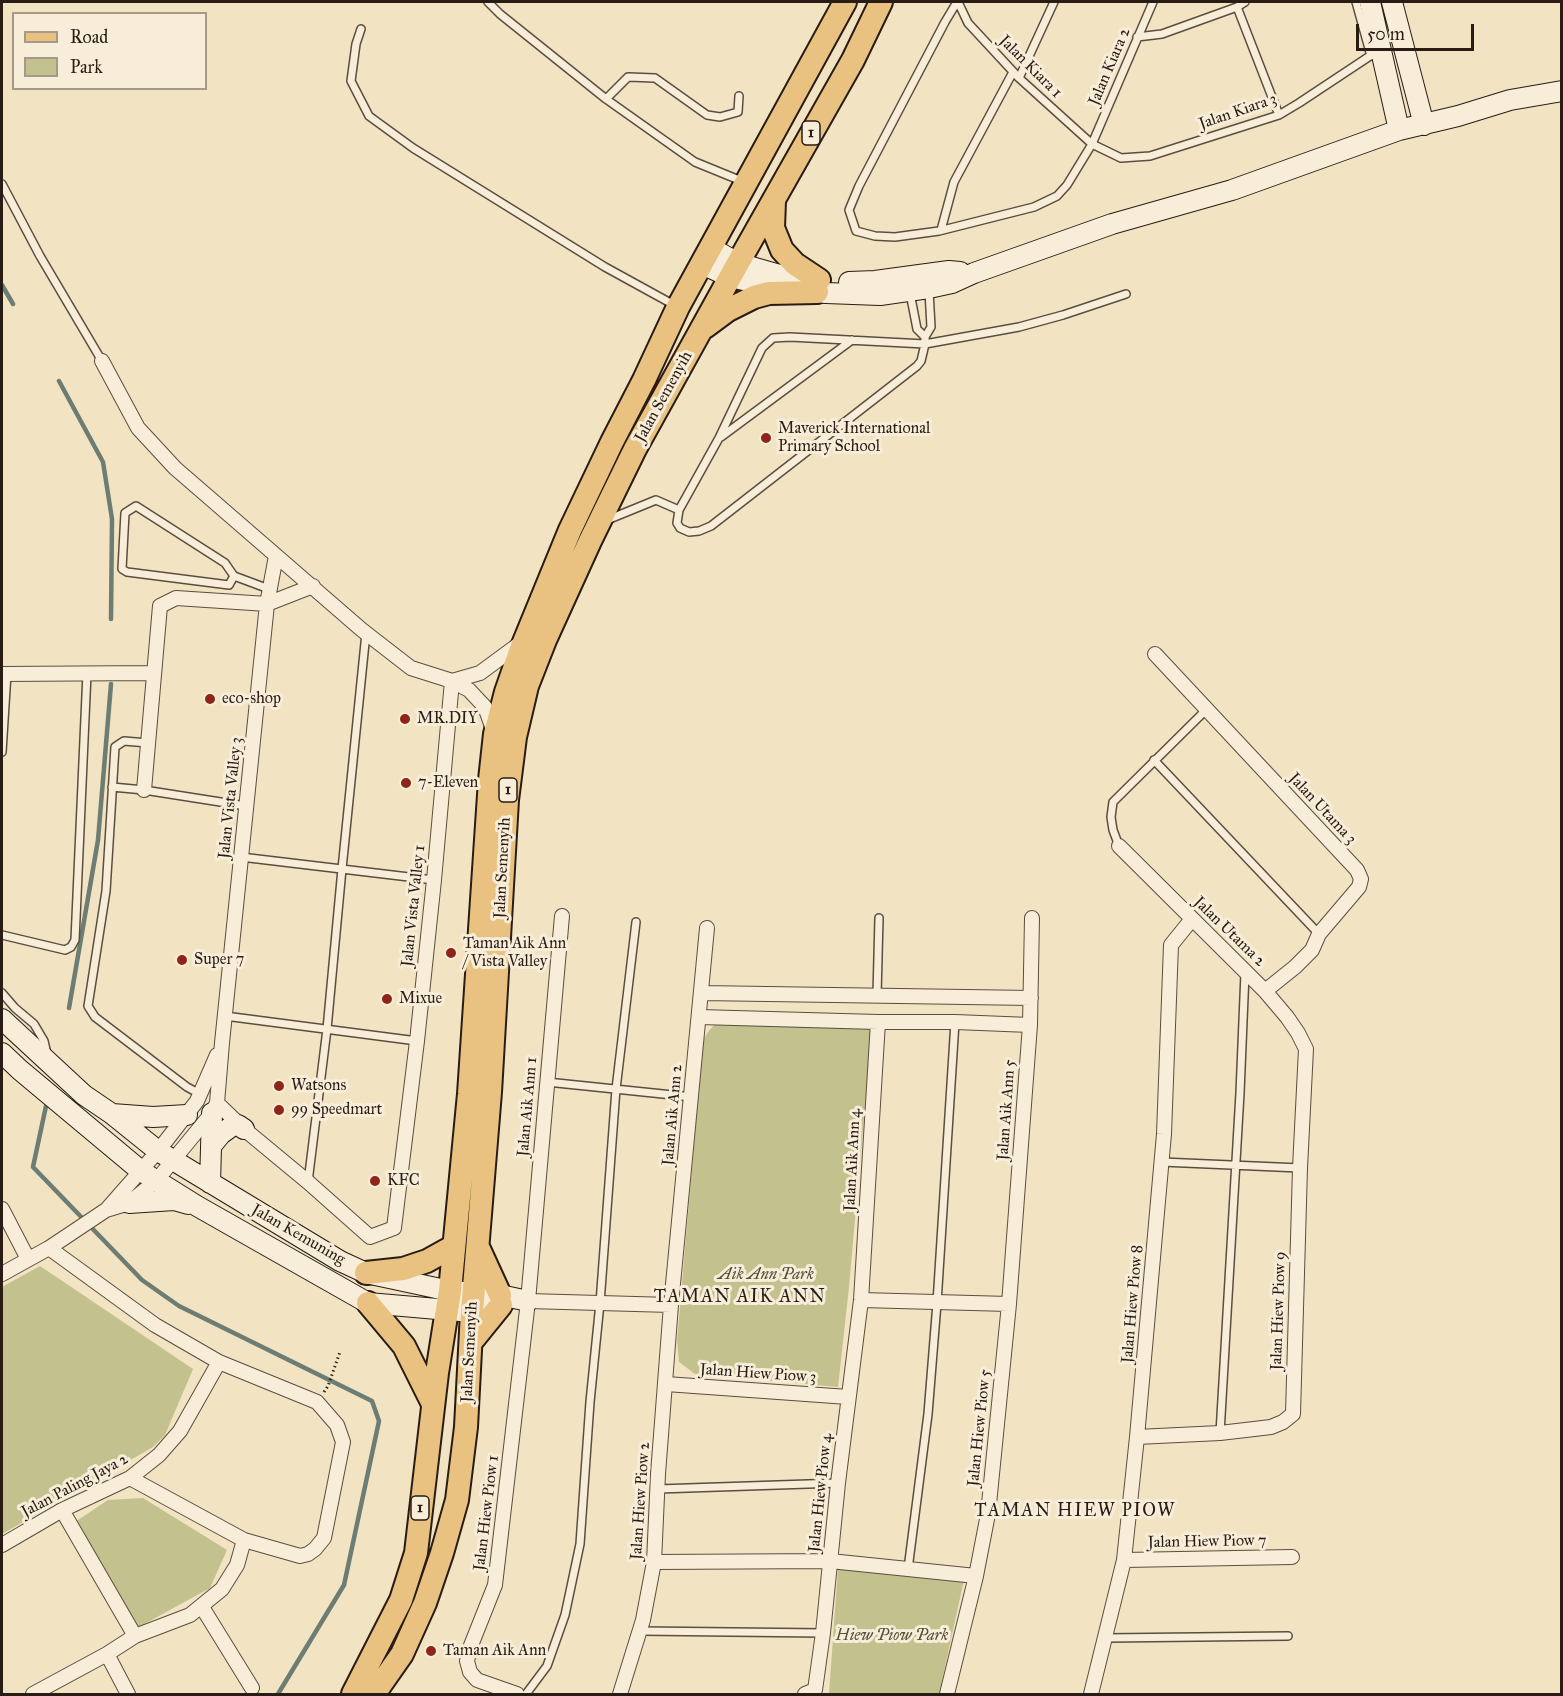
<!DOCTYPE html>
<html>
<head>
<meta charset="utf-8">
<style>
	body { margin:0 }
	#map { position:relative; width:1563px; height:1696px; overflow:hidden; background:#f2e3c3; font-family:"IM FELL Great Primer",serif }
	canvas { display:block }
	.frame { position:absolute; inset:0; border:3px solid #291c14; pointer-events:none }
	.legend { position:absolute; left:12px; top:12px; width:195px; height:78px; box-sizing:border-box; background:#f7edd8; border:2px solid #a5998a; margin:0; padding:8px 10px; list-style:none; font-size:18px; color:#291c14 }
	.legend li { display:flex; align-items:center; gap:12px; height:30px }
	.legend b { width:30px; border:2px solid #a5998a }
	.scale { position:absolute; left:1356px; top:24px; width:118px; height:27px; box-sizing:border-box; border:3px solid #291c14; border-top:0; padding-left:8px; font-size:18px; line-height:21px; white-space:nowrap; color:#291c14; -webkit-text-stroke:4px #f7edd8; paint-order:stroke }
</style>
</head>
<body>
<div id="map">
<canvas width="1563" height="1696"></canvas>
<div class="frame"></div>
<ul class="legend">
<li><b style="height:8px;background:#e9c282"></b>Road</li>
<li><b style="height:16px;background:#c3c18e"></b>Park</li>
</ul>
<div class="scale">50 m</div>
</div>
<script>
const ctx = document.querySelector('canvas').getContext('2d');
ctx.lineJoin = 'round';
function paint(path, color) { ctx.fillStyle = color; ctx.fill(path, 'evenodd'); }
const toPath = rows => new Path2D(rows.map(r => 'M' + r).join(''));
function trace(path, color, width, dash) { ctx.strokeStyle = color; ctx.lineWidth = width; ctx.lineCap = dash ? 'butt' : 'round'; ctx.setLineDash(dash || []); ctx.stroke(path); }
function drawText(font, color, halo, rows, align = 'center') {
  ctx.font = font + ' "IM FELL Great Primer",serif'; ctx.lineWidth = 6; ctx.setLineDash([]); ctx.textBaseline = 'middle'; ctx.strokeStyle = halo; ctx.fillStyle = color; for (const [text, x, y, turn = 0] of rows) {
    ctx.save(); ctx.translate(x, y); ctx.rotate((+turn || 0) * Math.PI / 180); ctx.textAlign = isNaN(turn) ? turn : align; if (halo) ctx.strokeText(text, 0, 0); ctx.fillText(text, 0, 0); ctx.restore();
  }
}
const green = toPath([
	[717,1022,872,1027,849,1287,838,1387,695,1374,679,1362,677,1341,703,1041,707,1033],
	[40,1266,193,1369,165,1435,153,1447,2,1534,2,1287],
	[143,1498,227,1550,210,1588,137,1628,75,1522,108,1500],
	[838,1568,964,1580,939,1694,829,1694]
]);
const stream = toPath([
	[2,285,13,304],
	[59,381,103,462,112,519,111,619],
	[69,1008,98,840,111,684],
	[46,1106,33,1167,142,1280,179,1306,372,1401,379,1421,344,1585,278,1694]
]);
const path = toPath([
	[324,1392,328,1386,340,1352]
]);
const lane = toPath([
	[488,2,500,14,606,99,695,162,744,182],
	[957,2,945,22,859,186,849,210,856,231,875,236,895,237,939,231,1034,207,1057,196,1067,185,1092,144,1153,2],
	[958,2,968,23,1019,78,1092,144,1121,158,1150,156,1279,115,1299,103,1379,50],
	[1356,2,1371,56],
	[1237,7,1279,115],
	[361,29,356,44,351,81,369,116,413,148,605,267,676,306],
	[1137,37,1162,34,1237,7,1245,2],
	[1019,78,1054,2],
	[606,99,628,77,655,78,707,115,720,117,738,112,739,96],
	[2,184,40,256,102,361],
	[941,230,954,182,1013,72],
	[929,291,931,327,925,337,925,344,921,361,917,366,711,526,699,531,689,532,680,528,677,523,679,510,719,438,762,348,773,338,790,337,925,344,1019,327,1063,315,1126,294],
	[910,293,917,329,925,337],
	[721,437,852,340],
	[607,520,656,500,679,510],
	[234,576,229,585,127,572,122,569,125,513,136,506,225,563,234,576,269,589],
	[148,743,124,741,115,747,106,891,88,1006,95,1017,187,1087,200,1094],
	[2,752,7,673],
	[1154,760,1319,934],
	[112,787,144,790,246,806],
	[1119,846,1113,830,1111,817,1113,802,1207,709],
	[241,857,434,880],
	[2,935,65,950,71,947,75,940,87,673],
	[2,993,15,1008,34,1024,44,1041,47,1054],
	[877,995,879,918],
	[225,1016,417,1041],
	[547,1082,692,1097],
	[1162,1162,1300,1168],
	[308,1182,327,1029,342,869,366,633],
	[1220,1433,1240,1093,1245,973],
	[658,1489,838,1483],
	[908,1569,928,1414,937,1303,955,1022],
	[640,1631,823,1633],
	[1106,1638,1288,1636],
	[526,1694,547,1666,565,1615,580,1544,590,1402,600,1303,616,1089,636,922]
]);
const street = toPath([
	[102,361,138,428,175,468,362,630,411,668,452,681,469,690,485,707,494,732],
	[1155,654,1357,870,1361,879,1359,887,1319,934,1312,950,1295,967,1265,991],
	[2,674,154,673],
	[452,681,480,673,522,642],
	[144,790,160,606,176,598,267,604,313,586],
	[1119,846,1265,991,1287,1017,1298,1033,1306,1049,1300,1168,1293,1414,1283,1422,1271,1427,1220,1433,1137,1437],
	[701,993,1031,998],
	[699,1017,878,1022,955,1022,1030,1025],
	[217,1103,244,1129,308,1182,370,1237,394,1228,417,1041,434,880,452,681],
	[2,1209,28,1259],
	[107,1209,158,1151,197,1101,217,1055],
	[49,1248,155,1325,219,1362,317,1402,337,1425,343,1442,324,1538,315,1549,308,1554,300,1556,244,1540,130,1478],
	[2,1274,49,1248,106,1210,129,1203,156,1181,212,1113,217,1103,222,1043,267,604,276,556],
	[861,1300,1009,1304],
	[528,1301,671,1305],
	[666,1384,848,1397],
	[62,1510,135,1636],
	[2,1545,62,1510,130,1478,159,1455,180,1431,219,1362],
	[1124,1560,1292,1557],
	[654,1562,830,1561,976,1576],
	[202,1607,252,1688],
	[107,1654,128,1694],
	[33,1694,107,1654,135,1636,190,1615,222,1589,237,1565,244,1540],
	[517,1694,477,1680,470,1672,467,1661,470,1648,495,1585,528,1301,562,916],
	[620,1694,643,1620,654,1562,658,1474,671,1305,707,928],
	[805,1694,815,1690,823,1633,838,1483,861,1300,878,1022],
	[947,1694,976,1576,988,1514,1009,1304,1030,1025,1032,918],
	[1091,1694,1124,1560,1137,1437,1164,1134,1171,945,1192,919]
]);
const secondary = toPath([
	[1370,2,1399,130],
	[1392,2,1424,125],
	[711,248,738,263,780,275,796,277],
	[702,264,730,277,762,284,826,293,880,295,929,288,952,283,974,273,1112,224,1232,190,1399,130,1458,116,1510,100,1562,91],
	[849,282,875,281,949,271,960,272],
	[2,1019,84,1095,112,1114,158,1151,340,1261,366,1273,450,1291,500,1295,528,1301],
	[2,1053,20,1070,141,1171,197,1206,368,1303,472,1312,487,1309],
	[112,1114,153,1117,187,1115],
	[211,1146,221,1134,232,1126,238,1125,244,1129],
	[210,1183,212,1113],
	[129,1203,174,1200,188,1204]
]);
const primary = toPath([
	[774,201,773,228,782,250,795,264,819,280],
	[705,327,728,310,754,297,769,293,817,292],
	[478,1247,500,1295],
	[366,1273,403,1269,427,1261,454,1246],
	[368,1303,404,1346,433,1404],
	[471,1342,501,1305],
	[353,1694,401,1600,416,1553,437,1373,450,1291,469,1094,490,780,495,734,506,692,520,652,570,530,612,442,644,380,678,307,845,2],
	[374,1694,402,1654,425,1603,442,1553,457,1500,466,1427,472,1312,490,1092,507,800,515,737,527,686,545,640,590,541,635,449,738,263,853,60,881,2]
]);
const markers = [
	[766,438,6,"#8f2418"],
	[210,699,6,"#8f2418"],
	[405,719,6,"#8f2418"],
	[406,783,6,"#8f2418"],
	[451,953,6,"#8f2418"],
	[182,960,6,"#8f2418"],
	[387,999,6,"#8f2418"],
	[279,1086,6,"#8f2418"],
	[279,1110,6,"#8f2418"],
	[375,1181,6,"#8f2418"],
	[431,1651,6,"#8f2418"]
];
const shields = [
	[811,133,18],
	[508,790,18],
	[420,1508,18]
];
const shieldNames = [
	["1",811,133],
	["1",508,790],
	["1",420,1508]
];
const streetNames = [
	["Jalan Kiara 1",1030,67,45],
	["Jalan Kiara 2",1110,67,-67],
	["Jalan Kiara 3",1238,112,-19],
	["Jalan Semenyih",664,397,-61],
	["Jalan Vista Valley 3",231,798,-84],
	["Jalan Utama 3",1322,809,47],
	["Jalan Semenyih",503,868,-87],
	["Jalan Vista Valley 1",414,906,-84],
	["Jalan Utama 2",1229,932,44],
	["Jalan Aik Ann 1",528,1107,-85],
	["Jalan Aik Ann 5",1007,1110,-86],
	["Jalan Aik Ann 2",673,1115,-85],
	["Jalan Aik Ann 4",853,1160,-87],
	["Jalan Kemuning",298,1235,30],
	["Jalan Hiew Piow 8",1133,1304,-85],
	["Jalan Hiew Piow 9",1279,1311,-88],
	["Jalan Semenyih",470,1352,-87],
	["Jalan Hiew Piow 3",758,1374,4],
	["Jalan Hiew Piow 5",980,1428,-84],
	["Jalan Paling Jaya 2",75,1486,-28],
	["Jalan Hiew Piow 4",821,1493,-84],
	["Jalan Hiew Piow 2",641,1501,-86],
	["Jalan Hiew Piow 1",487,1513,-83],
	["Jalan Hiew Piow 7",1207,1542,-1]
];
const poiNames = [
	["Maverick International",778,429],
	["Primary School",778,447],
	["eco-shop",222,699],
	["MR.DIY",417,719],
	["7-Eleven",418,783],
	["Taman Aik Ann",463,944],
	["/ Vista Valley",463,962],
	["Super 7",194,960],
	["Mixue",399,999],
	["Watsons",291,1086],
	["99 Speedmart",291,1110],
	["KFC",387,1181],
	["Taman Aik Ann",443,1651]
];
const parkNames = [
	["Aik Ann Park",766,1275],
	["Hiew Piow Park",892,1636]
];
const neighbourhoodNames = [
	["TAMAN AIK ANN",740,1298],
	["TAMAN HIEW PIOW",1075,1512]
];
paint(green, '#c3c18e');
trace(stream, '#6d7d73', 4.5);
trace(lane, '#5b4e40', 10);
trace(street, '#5b4e40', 16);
trace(secondary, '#291c14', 22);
trace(primary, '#291c14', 26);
trace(path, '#291c14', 3, [1.5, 3]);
trace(lane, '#f7edd8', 7);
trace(street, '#f7edd8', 14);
trace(secondary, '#f7edd8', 20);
trace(primary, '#e9c282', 22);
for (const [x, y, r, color] of markers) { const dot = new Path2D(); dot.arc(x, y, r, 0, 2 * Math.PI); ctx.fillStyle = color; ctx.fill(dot); trace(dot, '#f7edd8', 2); }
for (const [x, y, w] of shields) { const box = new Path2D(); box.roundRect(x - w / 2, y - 12, w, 24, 4.5); ctx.fillStyle = '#f7edd8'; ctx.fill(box); trace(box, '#291c14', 1.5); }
drawText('bold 15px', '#291c14', null, shieldNames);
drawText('16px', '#291c14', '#f7edd8', streetNames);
drawText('16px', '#291c14', '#f7edd8', poiNames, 'left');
drawText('italic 16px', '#574e39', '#f7edd8', parkNames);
ctx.letterSpacing = '1.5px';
drawText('18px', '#291c14', '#f7edd8', neighbourhoodNames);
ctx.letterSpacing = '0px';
</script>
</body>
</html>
